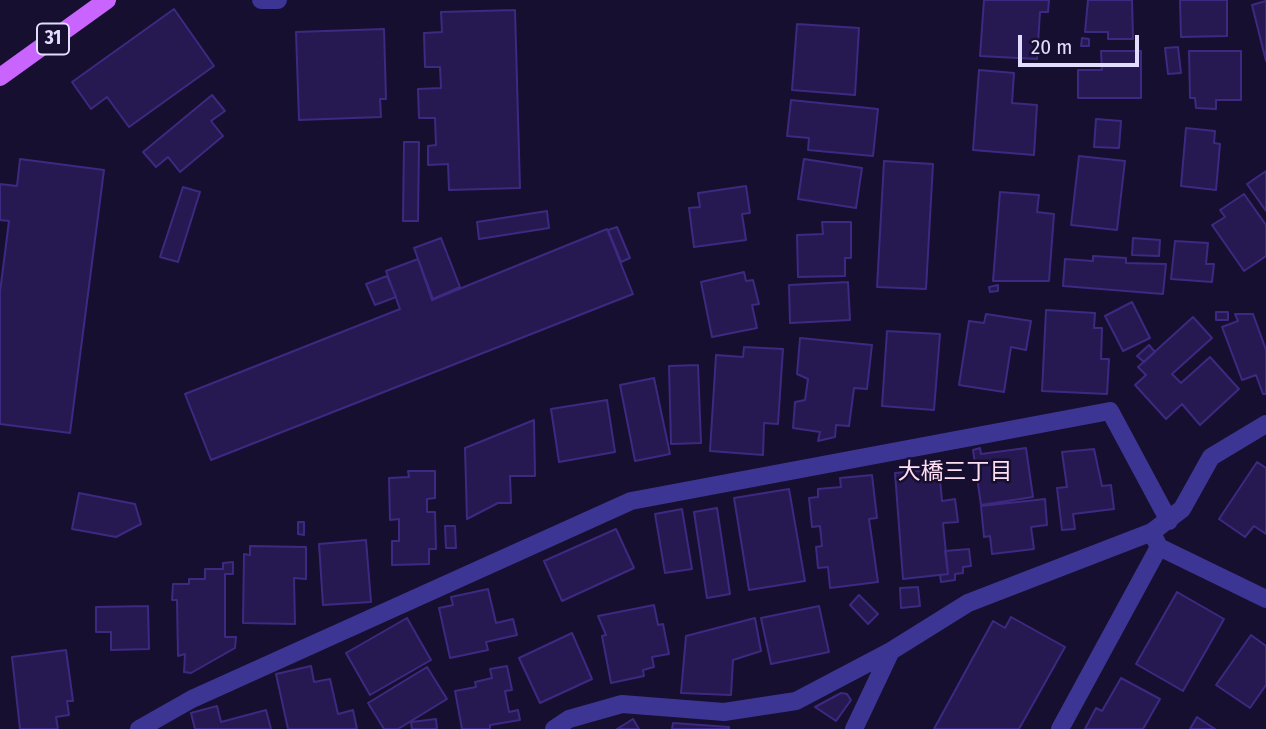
<!DOCTYPE html>
<html>
<head>
<meta charset="utf-8">
<style>
	body { margin:0 }
	#map { position:relative; width:1266px; height:729px; overflow:hidden; background:#160f2f; font-family:"Fira Sans Condensed",sans-serif }
	canvas { display:block }
	.scale { position:absolute; left:1018px; top:35px; width:121px; height:32px; box-sizing:border-box; border:4px solid #e2ddff; border-top:0; padding-left:9px; font-size:21px; line-height:24px; white-space:nowrap; color:#e2ddff; -webkit-text-stroke:5px #160f2f; paint-order:stroke }
</style>
</head>
<body>
<div id="map">
<canvas width="1266" height="729"></canvas>
<div class="scale">20 m</div>
</div>
<script>
const ctx = document.querySelector('canvas').getContext('2d');
ctx.lineJoin = 'round';
function paint(path, color) { ctx.fillStyle = color; ctx.fill(path, 'evenodd'); }
const toPath = rows => new Path2D(rows.map(r => 'M' + r).join(''));
function trace(path, color, width, dash) { ctx.strokeStyle = color; ctx.lineWidth = width; ctx.lineCap = dash ? 'butt' : 'round'; ctx.setLineDash(dash || []); ctx.stroke(path); }
function drawText(font, color, halo, rows, align = 'center') {
  ctx.font = font + ' "Fira Sans Condensed","Noto Sans JP",sans-serif'; ctx.lineWidth = 5; ctx.setLineDash([]); ctx.textBaseline = 'middle'; ctx.strokeStyle = halo; ctx.fillStyle = color; for (const [text, x, y, turn = 0] of rows) {
    ctx.save(); ctx.translate(x, y); ctx.rotate((+turn || 0) * Math.PI / 180); ctx.textAlign = isNaN(turn) ? turn : align; if (halo) ctx.strokeText(text, 0, 0); ctx.fillText(text, 0, 0); ctx.restore();
  }
}
const building = toPath([
	[984,0,1049,0,1048,12,1040,12,1037,59,980,56,984,0],
	[1088,0,1132,0,1133,39,1108,39,1108,32,1085,32,1088,0],
	[1180,0,1227,0,1227,36,1181,37,1180,0],
	[1266,1,1266,61,1252,5,1266,1],
	[174,9,214,66,129,127,107,97,91,109,72,82,174,9],
	[515,10,520,188,449,190,448,164,428,165,428,146,436,145,435,118,419,118,418,89,441,88,440,67,425,67,424,33,442,32,441,12,515,10],
	[797,24,859,28,855,95,792,90,797,24],
	[384,29,386,99,380,99,381,117,299,120,296,32,384,29],
	[1082,38,1089,39,1089,46,1081,46,1082,38],
	[1178,47,1181,73,1168,74,1165,48,1178,47],
	[1101,51,1141,51,1141,98,1078,98,1078,70,1102,70,1101,51],
	[1189,51,1241,51,1241,100,1216,100,1216,109,1196,108,1195,98,1190,98,1189,51],
	[979,70,1014,73,1012,103,1037,105,1034,155,973,150,979,70],
	[212,95,225,111,211,121,223,136,180,172,168,157,156,167,143,152,212,95],
	[791,100,878,109,873,156,808,150,809,138,787,136,791,100],
	[1096,119,1121,121,1119,148,1094,147,1096,119],
	[1186,128,1215,131,1214,143,1220,144,1216,190,1181,186,1186,128],
	[404,142,419,142,418,221,403,221,404,142],
	[1079,156,1125,161,1117,230,1071,225,1079,156],
	[20,159,104,170,70,433,0,424,0,292,9,221,0,220,0,184,17,186,20,159],
	[804,159,862,168,856,208,798,199,804,159],
	[884,161,933,164,926,289,877,287,884,161],
	[1266,171,1266,211,1247,184,1266,171],
	[746,186,750,213,742,214,746,240,694,247,689,208,700,207,698,193,746,186],
	[183,187,200,192,178,262,160,257,183,187],
	[1000,192,1039,195,1037,212,1054,214,1049,281,993,281,1000,192],
	[1244,194,1266,225,1266,256,1244,271,1212,225,1225,217,1220,210,1244,194],
	[547,211,549,228,479,239,477,222,547,211],
	[822,222,851,222,851,258,845,258,845,276,798,277,797,235,823,234,822,222],
	[617,227,630,258,621,262,608,230,617,227],
	[607,229,633,294,211,460,185,394,400,309,386,271,418,259,432,300,607,229],
	[441,238,460,287,433,299,414,248,441,238],
	[1133,238,1160,240,1159,256,1132,255,1133,238],
	[1175,241,1208,243,1206,264,1214,264,1212,282,1171,279,1175,241],
	[1093,256,1126,258,1126,263,1166,264,1163,294,1063,286,1065,259,1093,261,1093,256],
	[744,272,746,281,753,280,759,304,752,305,757,328,712,337,701,282,744,272],
	[387,276,396,297,375,305,366,284,387,276],
	[848,282,850,320,790,323,789,285,848,282],
	[998,285,998,291,990,292,989,287,998,285],
	[1132,302,1150,338,1123,351,1105,316,1132,302],
	[1046,310,1095,313,1094,328,1102,328,1101,359,1109,359,1107,394,1042,391,1046,310],
	[1216,312,1228,312,1228,320,1216,320,1216,312],
	[986,314,1031,321,1026,350,1011,347,1004,392,959,385,969,321,984,323,986,314],
	[1235,314,1253,314,1266,350,1266,394,1263,394,1256,375,1242,380,1222,327,1238,321,1235,314],
	[1193,317,1212,338,1172,374,1181,383,1210,357,1239,389,1200,425,1182,404,1166,419,1135,385,1146,375,1138,367,1193,317],
	[887,331,940,334,934,410,882,406,887,331],
	[800,338,872,345,867,389,854,388,849,426,836,425,835,437,818,441,820,432,793,428,795,402,805,400,808,379,797,374,800,338],
	[1149,345,1155,352,1144,362,1137,356,1149,345],
	[744,347,783,349,778,424,764,423,763,455,710,451,716,355,743,357,744,347],
	[698,365,701,443,671,444,669,366,698,365],
	[654,378,670,454,635,461,620,385,654,378],
	[607,400,615,452,559,462,551,409,607,400],
	[534,420,535,476,510,476,511,503,498,503,467,519,465,448,534,420],
	[980,448,981,454,1026,448,1033,497,981,505,973,450,980,448],
	[1094,449,1102,486,1111,485,1114,509,1073,514,1075,529,1062,530,1057,488,1067,487,1062,452,1094,449],
	[1257,462,1266,468,1266,534,1254,526,1245,537,1219,519,1257,462],
	[939,469,942,501,955,499,958,522,943,523,948,574,903,579,895,473,939,469],
	[408,471,435,471,435,498,427,499,427,512,435,512,436,549,429,549,429,564,392,565,392,541,399,541,399,519,390,520,389,478,409,477,408,471],
	[872,475,877,518,869,519,878,582,830,588,828,567,818,568,816,547,822,546,820,526,812,527,809,498,818,497,818,489,841,487,840,478,872,475],
	[789,489,805,581,749,590,734,498,789,489],
	[79,493,135,504,141,524,116,537,72,529,79,493],
	[1045,499,1047,525,1031,527,1034,549,992,554,990,536,984,537,981,506,1045,499],
	[717,508,730,594,707,598,694,512,717,508],
	[682,509,692,569,665,573,655,514,682,509],
	[298,522,304,522,304,535,298,534,298,522],
	[445,526,455,526,456,548,446,548,445,526],
	[616,529,634,568,562,601,544,561,616,529],
	[366,540,371,602,323,605,319,544,366,540],
	[250,546,306,547,306,579,294,578,295,624,243,623,244,554,250,555,250,546],
	[969,549,971,566,963,567,963,573,955,574,955,580,941,582,940,575,948,574,945,551,969,549],
	[233,562,233,574,225,574,225,637,236,637,235,648,191,673,184,672,185,654,178,656,177,600,172,600,173,584,189,584,189,579,205,579,205,569,223,569,223,563,233,562],
	[918,587,920,606,901,608,900,588,918,587],
	[488,589,496,623,513,619,517,635,486,642,488,650,450,658,439,608,453,605,451,597,488,589],
	[1177,592,1224,619,1183,691,1136,664,1177,592],
	[859,595,878,614,868,624,850,605,859,595],
	[654,605,658,625,663,624,669,654,652,657,654,667,643,670,644,676,611,683,602,636,606,635,598,616,654,605],
	[148,606,149,649,111,650,111,632,96,632,96,607,148,606],
	[819,606,829,652,771,664,761,618,819,606],
	[1011,617,1065,647,1019,729,934,729,993,621,1005,628,1011,617],
	[407,618,431,660,370,695,346,653,407,618],
	[755,618,761,651,733,660,731,695,681,693,686,636,755,618],
	[572,633,592,679,540,703,519,658,572,633],
	[1251,635,1266,646,1266,685,1250,708,1216,685,1251,635],
	[66,650,73,701,67,701,69,715,56,717,58,729,20,729,12,657,66,650],
	[311,666,314,682,330,679,338,714,353,710,357,729,288,729,276,674,311,666],
	[507,666,512,690,505,691,509,712,518,710,520,720,490,725,490,729,462,729,455,691,476,687,475,682,492,678,490,669,507,666],
	[427,667,447,699,398,729,384,729,368,703,427,667],
	[1121,678,1160,699,1143,729,1085,729,1096,708,1102,711,1121,678],
	[841,693,847,694,851,700,836,721,815,707,841,693],
	[217,706,221,722,266,710,271,729,195,729,191,713,217,706],
	[1197,717,1215,729,1190,729,1197,717],
	[436,719,437,729,412,729,411,722,436,719],
	[633,719,639,729,617,729,633,719],
	[673,723,729,727,729,729,672,729,673,723]
]);
const minor = toPath([
	[261,0,278,0],
	[1154,537,1159,547,1266,599],
	[139,729,192,699,631,501,1110,411,1169,521],
	[554,729,569,719,622,704,724,712,796,701,891,651,968,603,1152,532,1182,509,1211,457,1266,424],
	[854,729,891,651],
	[1060,729,1159,547]
]);
const major = toPath([
	[0,77,107,0]
]);
const shields = [
	[53,39,32]
];
const shieldNames = [
	["31",53,39]
];
const neighbourhoodNames = [
	["大橋三丁目",955,473]
];
paint(building, '#261952');
trace(building, '#3d2981', 2);
trace(minor, '#3c3593', 18);
trace(major, '#ca64ff', 18);
for (const [x, y, w] of shields) { const box = new Path2D(); box.roundRect(x - w / 2, y - 15.5, w, 31, 5); ctx.fillStyle = '#160f2f'; ctx.fill(box); trace(box, '#e2ddff', 2); }
drawText('bold 19px', '#e2ddff', null, shieldNames);
drawText('23px', '#ffdff2', '#160f2f', neighbourhoodNames);
</script>
</body>
</html>
